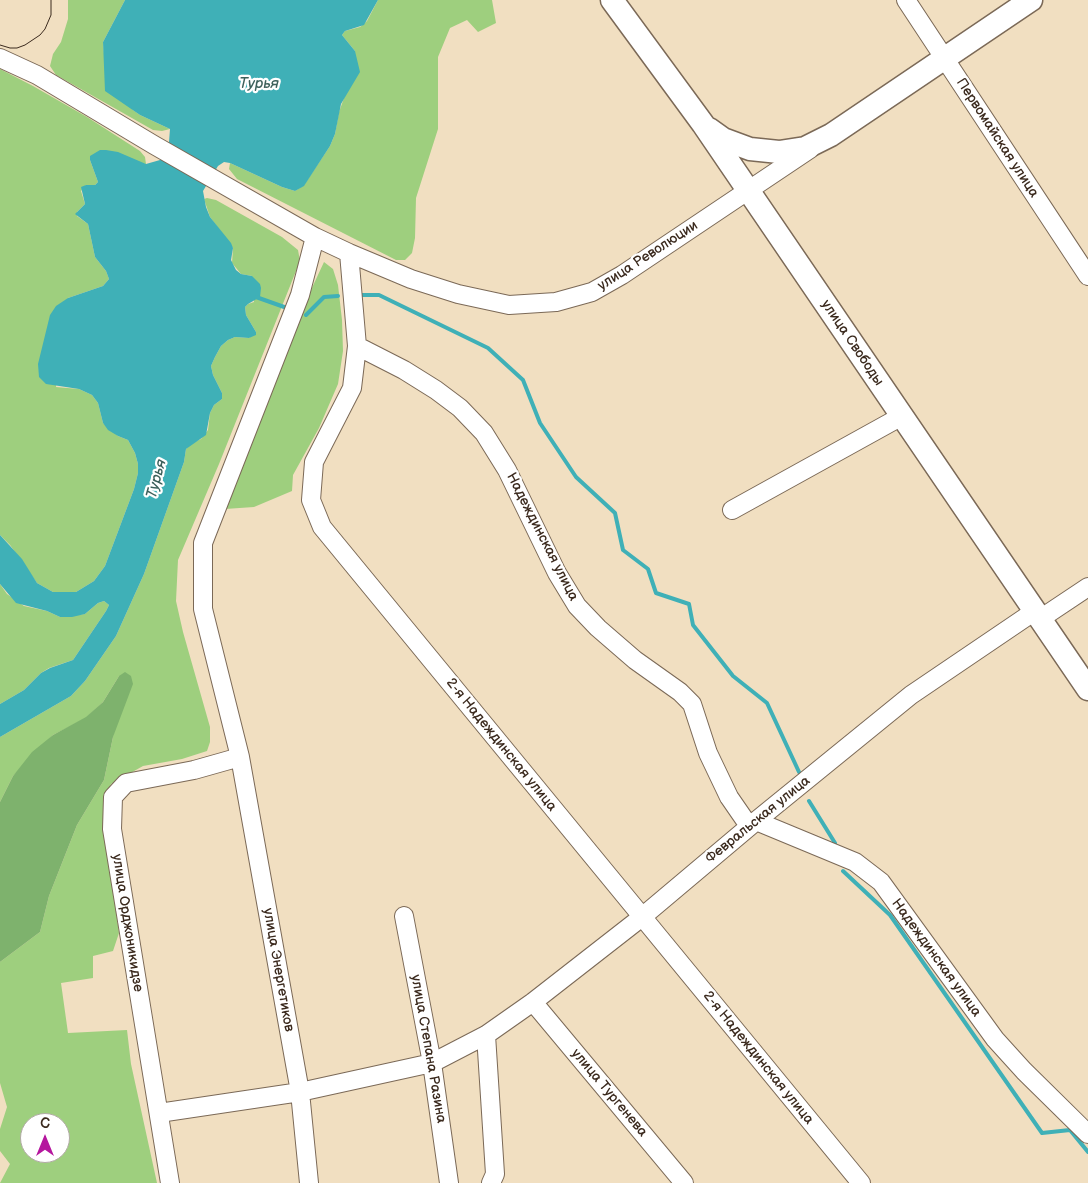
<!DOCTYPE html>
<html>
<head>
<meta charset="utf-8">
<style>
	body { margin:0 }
	#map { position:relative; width:1088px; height:1183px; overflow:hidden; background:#f1dfc1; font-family:"Balsamiq Sans",sans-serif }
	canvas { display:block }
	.north { position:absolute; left:20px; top:1113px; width:50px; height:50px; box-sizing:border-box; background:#fff; border:1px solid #b1aaa5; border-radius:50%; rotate:0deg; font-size:14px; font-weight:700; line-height:20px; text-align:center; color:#3b2a1e }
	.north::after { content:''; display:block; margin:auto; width:18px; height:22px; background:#b5179e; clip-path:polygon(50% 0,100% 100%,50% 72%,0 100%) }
</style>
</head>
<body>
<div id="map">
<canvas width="1088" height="1183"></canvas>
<div class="north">С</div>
</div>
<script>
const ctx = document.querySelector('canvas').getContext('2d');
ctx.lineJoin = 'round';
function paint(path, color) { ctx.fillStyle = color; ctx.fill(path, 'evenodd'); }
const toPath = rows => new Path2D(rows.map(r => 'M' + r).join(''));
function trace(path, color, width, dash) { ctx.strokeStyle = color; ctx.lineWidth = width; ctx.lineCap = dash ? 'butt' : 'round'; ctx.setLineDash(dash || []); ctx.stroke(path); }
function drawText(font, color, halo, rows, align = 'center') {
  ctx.font = font + ' "Balsamiq Sans",sans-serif'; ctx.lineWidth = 4.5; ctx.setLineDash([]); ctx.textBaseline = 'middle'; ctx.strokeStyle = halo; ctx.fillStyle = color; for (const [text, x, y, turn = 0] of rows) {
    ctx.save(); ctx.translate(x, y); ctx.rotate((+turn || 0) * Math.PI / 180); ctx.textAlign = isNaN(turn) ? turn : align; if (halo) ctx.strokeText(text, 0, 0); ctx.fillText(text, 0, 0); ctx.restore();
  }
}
const green = toPath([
	[68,0,125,0,103,42,105,65,133,110,140,115,170,129,162,131,153,130,56,75,50,66,53,54,61,42,68,19],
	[378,0,492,0,496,23,478,32,467,20,450,28,438,57,438,129,416,198,415,238,412,253,405,260,396,260,237,179,229,169,230,163,282,187,295,191,304,185,330,146,335,134,339,112,344,98,355,51,342,35,345,31,360,27,367,21],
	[0,69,33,86,87,117,140,151,145,157,146,164,90,160,98,182,95,185,86,185,81,191,85,204,77,212,77,216,88,224,95,257,106,271,109,279,103,286,68,298,56,387,79,389,92,395,98,403,103,423,118,436,128,440,135,453,138,464,138,473,134,489,105,566,94,581,76,592,53,592,37,583,10,545,0,535],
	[207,198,216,200,282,237,298,250,300,261,219,464,178,560,176,601,183,632,210,727,210,742,207,751,182,759,143,766,111,784,104,802,105,828,119,933,113,951,93,956,93,978,61,983,68,1033,127,1030,131,1064,157,1183,0,1183,10,1164,0,1151,0,1129,7,1107,0,1083,0,962,40,932,49,896,77,825,104,780,113,737,119,676,103,702,86,718,53,735,13,776,0,802,0,737,71,696,85,681,116,636,144,574,184,462,186,449,192,443,201,439,208,430,210,413,214,405,222,399,222,393,213,375,211,366,215,357,221,346,228,340,235,337,249,338,256,332,246,315,245,307,248,304,254,302,252,276,241,274,232,263,233,248,210,217,204,199],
	[30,1123,60,1123,60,1153,30,1153],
	[324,262,333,269,338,285,342,320,343,351,338,384,319,428,293,475,292,491,254,507,225,509,304,305],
	[0,584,7,594,24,606,47,611,60,617,85,614,98,603,104,601,109,605,106,611,73,660,49,668,41,673,24,690,0,704]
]);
const forest = toPath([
	[125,672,131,676,133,684,113,737,104,780,77,825,49,896,40,932,0,962,0,802,13,776,32,752,53,735,86,717,103,702,119,676]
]);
const water = toPath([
	[125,0,378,0,364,25,345,31,342,35,355,51,360,72,341,104,335,134,330,146,304,186,295,191,282,187,230,163,224,162,218,166,203,191,206,207,210,217,231,243,233,248,231,260,236,270,241,274,252,276,260,284,261,288,260,297,248,304,245,307,246,315,256,332,256,335,249,338,235,337,228,340,221,346,215,357,211,366,213,375,222,393,222,399,214,405,210,413,206,435,186,449,184,462,144,574,116,636,85,681,71,696,0,737,0,704,24,690,41,673,50,668,73,660,106,611,109,605,104,601,98,603,85,614,72,617,60,617,47,611,16,603,0,584,0,535,22,559,37,583,53,592,76,592,94,581,105,566,134,489,138,473,138,464,135,453,128,440,118,436,108,430,103,423,98,403,92,395,79,389,46,384,39,377,38,364,50,315,56,306,68,298,103,286,109,279,106,271,95,257,88,224,75,214,85,204,81,187,86,185,95,185,98,182,90,160,90,156,100,150,106,150,118,152,146,164,160,160,169,142,170,129,140,115,105,91,103,42]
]);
const stream = toPath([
	[360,295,379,295,488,348,523,380,540,423,576,477,615,513,623,550,648,569,656,593,689,604,693,625,733,676,767,703,799,772],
	[256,297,287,308],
	[306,315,324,297,338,296],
	[809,801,835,843],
	[843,871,890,915,1042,1133,1070,1130,1088,1152]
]);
const minor = toPath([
	[906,0,1088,276],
	[0,58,37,75,154,145,315,237,349,253,411,279,458,294,509,305,556,302,592,292,622,275,810,149],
	[349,253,357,346,352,388,314,462,311,500,322,527,861,1183],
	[357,346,404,370,436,390,460,408,484,433,507,470,557,573,577,606,598,628,635,660,680,692,692,704,708,753,729,797,749,826],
	[732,510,902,416],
	[756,821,855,862,881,882,995,1039,1024,1071,1088,1134],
	[404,916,432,1063,449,1183],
	[533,1002,684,1183],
	[486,1035,495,1174,491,1183],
	[159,1113,300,1092,432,1063,486,1035,533,1002,642,917,756,821,911,695,1029,615,1046,615,1088,587],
	[170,1183,112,829,113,797,126,783,194,770,240,757],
	[309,1183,300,1092,240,757,203,609,203,543,300,295,315,237]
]);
const major = toPath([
	[612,0,703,124,1088,689],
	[709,129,723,139,750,149,779,152,805,148,831,135,1031,0]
]);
const tram = toPath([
	[0,45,10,48,17,48,25,45,40,35,45,29,51,15,51,0]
]);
const streetNames = [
	["Первомайская улица",997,138,57],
	["улица Революции",648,256,-33],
	["улица Свободы",852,343,56],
	["Надеждинская улица",542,537,63],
	["2-я Надеждинская улица",501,745,51],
	["Февральская улица",758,820,-39],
	["улица Орджоникидзе",127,923,81],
	["Надеждинская улица",936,958,54],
	["улица Энергетиков",278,970,80],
	["улица Степана Разина",428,1049,80],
	["2-я Надеждинская улица",758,1058,51],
	["улица Тургенева",609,1093,50]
];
const waterNames = [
	["Турья",259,84],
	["Турья",157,479,-75]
];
paint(green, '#9ecf7e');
paint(forest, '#7eb26d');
paint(water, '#3fb0b7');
trace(stream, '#3fb0b7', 4);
trace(minor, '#7b6957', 20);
trace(major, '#7b6957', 25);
trace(minor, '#fff', 18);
trace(major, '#fff', 22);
trace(tram, '#3b2a1e', 1);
drawText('14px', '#3b2a1e', '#fff', streetNames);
drawText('italic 15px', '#3d605b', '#fff', waterNames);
</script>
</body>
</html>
